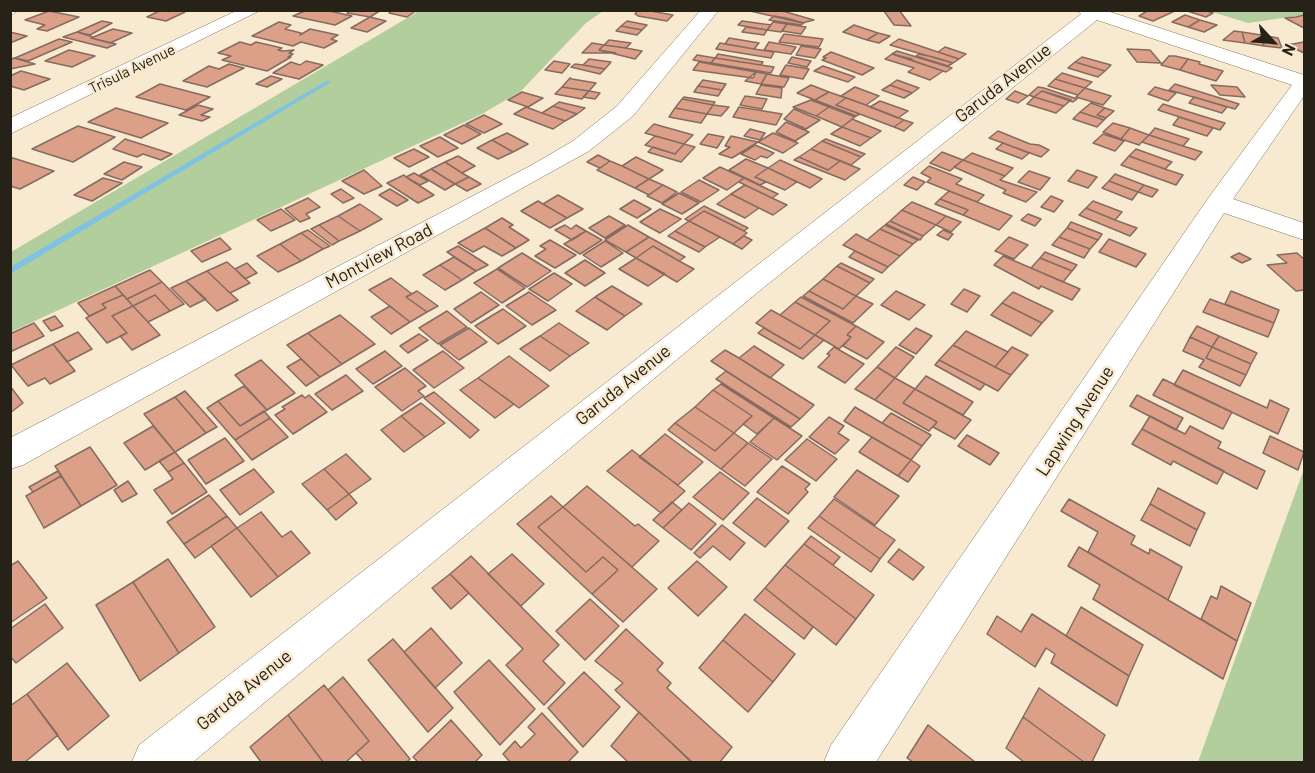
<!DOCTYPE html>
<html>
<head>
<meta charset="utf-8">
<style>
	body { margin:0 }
	#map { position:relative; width:1315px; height:773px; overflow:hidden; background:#f8ead0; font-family:Barlow,sans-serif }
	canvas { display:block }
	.frame { position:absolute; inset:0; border:12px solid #272218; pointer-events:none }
	.north { position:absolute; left:1243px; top:12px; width:60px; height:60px; -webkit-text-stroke:4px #f8ead0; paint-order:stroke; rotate:116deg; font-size:16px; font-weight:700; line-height:24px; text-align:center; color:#272218 }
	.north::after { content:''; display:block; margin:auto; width:21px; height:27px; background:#272218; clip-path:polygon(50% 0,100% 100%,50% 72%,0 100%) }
</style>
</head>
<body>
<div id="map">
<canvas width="1315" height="773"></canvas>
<div class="frame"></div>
<div class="north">N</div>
</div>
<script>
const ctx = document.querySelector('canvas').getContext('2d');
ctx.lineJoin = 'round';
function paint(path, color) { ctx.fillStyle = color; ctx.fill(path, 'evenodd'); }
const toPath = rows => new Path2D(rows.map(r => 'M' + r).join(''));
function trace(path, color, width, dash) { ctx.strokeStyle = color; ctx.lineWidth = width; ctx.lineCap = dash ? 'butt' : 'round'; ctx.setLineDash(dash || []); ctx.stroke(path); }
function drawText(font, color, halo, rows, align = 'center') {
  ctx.font = font + ' Barlow,sans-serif'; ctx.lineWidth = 5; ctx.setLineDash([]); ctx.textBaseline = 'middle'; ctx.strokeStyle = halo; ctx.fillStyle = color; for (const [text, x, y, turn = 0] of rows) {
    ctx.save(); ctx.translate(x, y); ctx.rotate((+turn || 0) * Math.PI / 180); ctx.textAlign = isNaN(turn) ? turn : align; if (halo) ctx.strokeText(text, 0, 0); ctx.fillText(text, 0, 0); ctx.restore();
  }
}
const green = toPath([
	[1304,10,1304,15,1248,23,1209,11],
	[419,11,603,11,586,23,521,91,482,114,11,332,11,252],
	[1304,469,1304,762,1198,762,1226,684]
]);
const stream = toPath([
	[326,81,331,82,10,274,10,267,326,81]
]);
const building = toPath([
	[161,10,177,10,185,12,166,21,147,17,161,10],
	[307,10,325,10,352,16,335,25,293,16,307,10],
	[351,10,375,11,381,10,370,17,347,13,351,10],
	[393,10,417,10,407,17,389,13,393,10],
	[638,10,645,10,673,15,667,21,638,16,635,14,638,10],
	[746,10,779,10,814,20,802,23,746,10],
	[899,10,911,26,894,25,884,11,899,10],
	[1149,10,1177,10,1153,21,1139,16,1149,10],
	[1184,10,1204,10,1213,13,1206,17,1184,10],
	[49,11,79,17,47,31,37,29,45,25,25,20,49,11],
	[1185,15,1200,20,1188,27,1172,22,1185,15],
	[1304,15,1304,28,1285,18,1296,17,1304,15],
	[774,16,786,18,804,23,801,25,769,20,774,16],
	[370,17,386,21,367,32,351,28,370,17],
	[1200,20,1217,25,1204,32,1188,27,1200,20],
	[102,21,112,23,90,35,77,32,102,21],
	[627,21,647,25,642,30,621,26,627,21],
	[742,21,771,25,767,30,738,25,742,21],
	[279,22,291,25,285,29,301,33,300,35,310,29,338,35,331,39,337,41,324,48,301,42,293,46,252,36,279,22],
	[773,22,787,24,781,32,767,30,773,22],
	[787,24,806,27,801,34,782,31,787,24],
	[854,25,878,33,867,40,843,32,854,25],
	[621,26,642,30,637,35,616,31,621,26],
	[746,27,767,30,764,35,742,32,746,27],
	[113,29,132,33,110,43,91,38,113,29],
	[1234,31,1242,32,1245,43,1223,40,1234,31],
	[10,32,27,36,10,43,10,32],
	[77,32,93,37,91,38,116,44,107,48,63,37,77,32],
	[1242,32,1261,35,1264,46,1245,43,1242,32],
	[878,33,890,36,879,43,867,40,878,33],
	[784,34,823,39,819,47,779,42,784,34],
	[1261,35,1278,38,1282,48,1264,46,1261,35],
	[729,38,759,43,754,49,725,44,729,38],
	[59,39,72,42,28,61,15,58,59,39],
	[899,39,959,59,953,63,890,45,899,39],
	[609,40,631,43,626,48,604,45,609,40],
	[240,42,251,45,256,42,282,48,278,50,283,51,294,50,289,53,293,54,288,57,291,57,267,71,222,60,231,56,218,53,240,42],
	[769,42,796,47,791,54,764,50,769,42],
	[1304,42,1304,53,1285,44,1293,44,1304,42],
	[592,43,604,45,599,50,616,53,582,53,592,43],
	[720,43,754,49,774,52,771,58,716,49,720,43],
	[604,45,626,48,642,51,635,59,599,50,604,45],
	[801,46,821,49,815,58,796,55,801,46],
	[945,47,966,54,959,59,938,52,945,47],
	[1127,49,1150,50,1161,63,1137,62,1127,49],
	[69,50,95,56,72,67,45,61,69,50],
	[897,51,952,68,946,72,892,54,897,51],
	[831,52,874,68,862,75,822,60,826,58,823,57,831,52],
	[718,54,763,62,761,65,715,58,718,54],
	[892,54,912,59,911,60,943,71,930,80,908,72,914,68,885,59,892,54],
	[919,54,933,57,953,63,948,66,916,56,919,54],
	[697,55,715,58,711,63,693,60,697,55],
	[1169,56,1175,56,1188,59,1180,70,1161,65,1169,56],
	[792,57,811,61,807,67,788,63,792,57],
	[1082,57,1111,65,1105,71,1075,62,1082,57],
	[14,58,35,64,10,69,10,60,14,58],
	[715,58,761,65,774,67,771,73,711,63,715,58],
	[589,59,611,62,605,69,583,65,589,59],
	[1188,59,1200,62,1199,64,1223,71,1216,81,1180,70,1188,59],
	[306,61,323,65,299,79,273,73,291,62,300,65,306,61],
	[554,61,570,64,562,73,545,70,554,61],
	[699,62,756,72,753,78,693,70,699,62],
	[1075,62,1105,71,1098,77,1068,68,1075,62],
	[229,64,244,68,207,87,183,81,209,66,219,69,229,64],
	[575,64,583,65,605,69,600,74,571,67,575,64],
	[786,65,809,69,803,79,780,75,786,65],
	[823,66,855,77,848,82,814,71,823,66],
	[21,71,50,79,24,90,10,86,10,76,21,71],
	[756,72,767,74,761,84,745,81,756,72],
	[1062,73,1092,82,1085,88,1055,79,1062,73],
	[767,74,789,78,784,87,761,84,767,74],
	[271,76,282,79,267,87,256,84,271,76],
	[570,78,572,79,596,83,589,91,562,87,570,78],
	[1055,79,1085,88,1078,95,1048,86,1055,79],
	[703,80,726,84,722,90,698,86,703,80],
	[897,80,919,88,912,93,890,85,897,80],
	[160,84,210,97,186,110,136,97,160,84],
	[1175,84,1239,104,1235,109,1169,90,1175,84],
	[761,85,782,88,781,98,756,94,761,85],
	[811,85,829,92,815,100,797,93,811,85],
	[890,85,912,93,904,98,882,90,890,85],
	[1211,85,1237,87,1245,97,1220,95,1211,85],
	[698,86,722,90,718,96,694,92,698,86],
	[562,87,589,91,582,99,555,94,562,87],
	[855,87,879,96,866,105,841,96,855,87],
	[1038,87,1044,88,1077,99,1073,102,1042,91,1034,97,1029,95,1038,87],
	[1155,87,1176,93,1168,101,1148,94,1155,87],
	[1085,88,1111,96,1103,105,1076,97,1085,88],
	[589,91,600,93,595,99,583,97,589,91],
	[1015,91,1028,96,1018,103,1006,99,1015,91],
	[1042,91,1071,100,1064,106,1034,97,1042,91],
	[522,92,543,98,528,107,508,100,522,92],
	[829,92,846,98,836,105,860,114,856,116,815,100,829,92],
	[745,96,767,99,762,109,740,105,745,96],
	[684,97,715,102,713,105,682,99,684,97],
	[1034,97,1064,106,1056,113,1027,104,1034,97],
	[1194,97,1227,107,1222,113,1189,103,1194,97],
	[846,98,866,105,904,120,894,127,836,105,846,98],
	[682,99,713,105,707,114,675,108,682,99],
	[811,100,829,107,816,116,793,107,811,100],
	[880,101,908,111,898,118,870,107,880,101],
	[559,102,585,108,577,114,553,106,559,102],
	[1091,103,1105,108,1097,115,1106,118,1104,120,1080,112,1091,103],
	[1163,104,1225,123,1220,130,1158,110,1163,104],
	[198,105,213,109,201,115,210,117,202,121,179,115,198,105],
	[713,105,729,107,721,116,707,114,713,105],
	[553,106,577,114,565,121,542,113,553,106],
	[526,107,542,113,565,121,553,129,514,114,526,107],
	[739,107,782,114,776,125,733,117,739,107],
	[829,107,855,117,842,127,816,116,829,107],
	[116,108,168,123,141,138,88,122,116,108],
	[675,108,707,114,701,123,669,117,675,108],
	[1105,108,1114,111,1106,118,1097,115,1105,108],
	[794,109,820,120,806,129,784,119,794,109],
	[1080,112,1104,120,1097,127,1073,119,1080,112],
	[484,115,502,124,484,133,466,124,484,115],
	[1179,117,1213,128,1207,136,1173,125,1179,117],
	[852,119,881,131,871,138,842,127,852,119],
	[904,120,913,123,904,131,894,127,904,120],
	[786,122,809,132,795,141,776,132,786,122],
	[1113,123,1130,128,1121,139,1103,132,1113,123],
	[654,124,693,135,684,144,645,133,654,124],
	[464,125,481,134,462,144,444,135,464,125],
	[78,126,115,137,73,162,32,149,78,126],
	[842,127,871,138,860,146,831,134,842,127],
	[1130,128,1149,135,1139,145,1121,139,1130,128],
	[1155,128,1189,139,1183,146,1149,135,1155,128],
	[750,129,765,133,760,140,744,136,750,129],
	[998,131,1030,144,1039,145,1049,150,1041,157,989,138,998,131],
	[507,133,528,144,513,152,492,140,507,133],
	[773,133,798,143,783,153,758,142,773,133],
	[708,134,724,137,717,148,700,144,708,134],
	[1103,134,1124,141,1115,151,1093,143,1103,134],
	[1149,135,1183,146,1202,152,1195,160,1142,142,1149,135],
	[655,136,684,144,675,154,645,145,655,136],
	[731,136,758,142,732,158,719,154,730,147,725,146,731,136],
	[440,137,458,148,438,157,420,146,440,137],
	[125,139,172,154,161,160,143,154,137,157,113,149,125,139],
	[826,139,865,154,861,157,822,141,826,139],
	[492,140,513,152,498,159,477,148,492,140],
	[822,141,861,157,851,165,811,149,822,141],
	[1003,143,1029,153,1022,159,996,149,1003,143],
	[684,144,695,147,681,162,648,152,653,147,675,154,684,144],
	[755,145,774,153,767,158,761,156,755,160,741,154,755,145],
	[414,149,429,157,409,167,394,158,414,149],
	[811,149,840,161,828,170,799,157,811,149],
	[1136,149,1172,162,1165,169,1129,156,1136,149],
	[942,152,963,160,950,171,930,163,942,152],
	[972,153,1013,168,1005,176,963,160,972,153],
	[598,155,610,161,600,168,587,162,598,155],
	[458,156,475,166,462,173,445,162,458,156],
	[1129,156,1165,169,1183,175,1176,185,1121,165,1129,156],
	[636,157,663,170,649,179,622,166,636,157],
	[799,157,828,170,840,161,860,169,845,180,794,160,799,157],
	[13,158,54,171,20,189,10,186,10,159,13,158],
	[746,159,768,168,755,177,766,182,760,185,729,170,746,159],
	[780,160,822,179,810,188,768,168,780,160],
	[963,160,1005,176,1000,180,1037,192,1026,202,1003,193,1006,190,954,167,963,160],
	[610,161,622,166,649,179,635,188,597,170,610,161],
	[124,162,142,167,122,180,104,174,124,162],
	[445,162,462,173,469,177,455,184,431,169,445,162],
	[929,166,962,179,956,184,984,195,977,202,927,182,931,178,921,173,929,166],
	[720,167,744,178,727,190,703,178,720,167],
	[768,168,797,182,785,190,755,177,768,168],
	[431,169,455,184,445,190,420,175,431,169],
	[364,170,382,186,364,194,342,181,364,170],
	[1077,170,1097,177,1088,188,1068,181,1077,170],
	[1029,171,1050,178,1040,190,1018,182,1029,171],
	[414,173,428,181,420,185,406,177,414,173],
	[1115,174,1144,185,1138,192,1109,181,1115,174],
	[404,175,406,177,434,195,418,203,387,183,404,175],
	[469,177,481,184,467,191,455,184,469,177],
	[913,177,925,182,917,190,904,185,913,177],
	[103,178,122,183,92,201,74,195,103,178],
	[744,178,778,194,772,198,739,182,744,178],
	[649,179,663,185,649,195,635,188,649,179],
	[699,180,719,190,701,202,681,192,699,180],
	[1109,181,1138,192,1132,200,1102,188,1109,181],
	[663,185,677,192,662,203,647,196,663,185],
	[745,185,772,198,787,205,773,215,731,194,745,185],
	[1144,185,1158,190,1152,197,1138,192,1144,185],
	[341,189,354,198,343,203,331,194,341,189],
	[390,189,408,200,397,206,379,195,390,189],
	[949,191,977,202,1012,216,999,230,963,215,968,210,940,199,949,191],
	[679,193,699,203,682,214,662,204,679,193],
	[731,194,759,208,745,218,717,204,731,194],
	[558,195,583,209,567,218,543,204,558,195],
	[1051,196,1063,201,1054,212,1041,207,1051,196],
	[308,198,320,207,306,214,310,218,300,222,285,209,308,198],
	[940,199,968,210,963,215,935,204,940,199],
	[634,200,651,209,637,218,620,209,634,200],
	[538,201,543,204,567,218,550,228,521,211,538,201],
	[1093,201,1122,212,1115,220,1086,208,1093,201],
	[912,202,946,216,936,225,902,210,912,202],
	[360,204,382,219,360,231,338,216,360,204],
	[704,206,748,228,744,231,704,211,689,221,685,219,704,206],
	[1086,208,1115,220,1137,228,1130,236,1079,215,1086,208],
	[281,209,295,220,271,231,257,220,281,209],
	[660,209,681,219,660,233,640,222,660,209],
	[902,210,936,225,923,236,890,221,902,210],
	[704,211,744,231,747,233,733,244,689,221,704,211],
	[1028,214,1041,219,1035,226,1021,220,1028,214],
	[338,216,360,231,339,241,319,225,338,216],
	[609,216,625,225,605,238,589,228,609,216],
	[946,216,961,222,951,232,936,225,946,216],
	[502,218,513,225,509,227,529,240,516,248,485,228,502,218],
	[689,221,720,237,705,247,675,231,689,221],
	[890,221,923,236,920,240,886,224,890,221],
	[1071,222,1102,234,1098,240,1067,228,1071,222],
	[319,225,339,241,332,245,311,229,319,225],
	[565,225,571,229,576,225,586,231,572,240,555,230,565,225],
	[628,225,649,237,626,252,605,240,628,225],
	[885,225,918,240,913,244,880,229,885,225],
	[485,228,516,248,502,256,484,246,473,252,458,243,485,228],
	[1067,228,1098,240,1090,249,1059,237,1067,228],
	[880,229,913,244,900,256,867,240,880,229],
	[308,230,330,246,323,249,301,233,308,230],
	[943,230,953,234,948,240,937,235,943,230],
	[586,231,602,240,580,254,564,244,586,231],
	[675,231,705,247,699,252,668,236,675,231],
	[301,233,323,249,301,261,280,244,301,233],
	[856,234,867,240,900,256,888,267,843,245,856,234],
	[744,236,752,240,742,249,733,244,744,236],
	[649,237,685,257,679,261,653,246,636,258,626,252,649,237],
	[1009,237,1028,245,1014,259,995,251,1009,237],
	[1059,237,1090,249,1084,258,1052,245,1059,237],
	[220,238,231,249,202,262,191,251,220,238],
	[1109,239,1146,254,1136,267,1099,252,1109,239],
	[550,240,576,255,555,268,535,256,546,249,540,246,550,240],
	[605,241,623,253,601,267,583,255,605,241],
	[280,244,301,261,278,272,257,256,280,244],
	[458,246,488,265,476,271,447,252,458,246],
	[653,246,679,261,694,269,677,282,636,258,653,246],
	[855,251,888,267,882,273,849,257,855,251],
	[1045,252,1077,265,1072,271,1040,258,1045,252],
	[522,253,551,271,527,287,498,268,522,253],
	[1239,253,1251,259,1242,263,1231,257,1239,253],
	[1297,253,1304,259,1304,290,1296,291,1267,265,1287,263,1277,255,1297,253],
	[1003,256,1080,289,1072,300,1041,286,1039,289,994,265,1003,256],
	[454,257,476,271,462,280,440,265,454,257],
	[636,258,665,274,648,286,619,269,636,258],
	[1040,258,1072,271,1063,282,1031,268,1040,258],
	[585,260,605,273,585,286,565,273,585,260],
	[227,262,235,269,250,283,230,293,207,271,227,262],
	[247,263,257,273,245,279,235,269,247,263],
	[841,263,874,279,870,283,837,266,841,263],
	[440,265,462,280,445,290,423,275,440,265],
	[837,266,870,283,856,296,823,279,837,266],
	[497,269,525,288,502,303,474,283,497,269],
	[150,270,162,282,127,299,115,286,150,270],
	[207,271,230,293,238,300,217,311,186,281,207,271],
	[554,273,572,284,548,301,529,289,554,273],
	[391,278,412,294,406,297,427,312,410,322,369,290,391,278],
	[823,279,856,296,843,309,809,291,823,279],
	[186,281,206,299,190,307,171,288,186,281],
	[162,282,184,304,170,311,155,295,133,306,127,299,162,282],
	[115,286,123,295,102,304,106,308,89,316,78,303,115,286],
	[612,286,642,304,625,316,595,297,612,286],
	[964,289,980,296,967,312,951,304,964,289],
	[417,291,438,306,427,312,406,297,417,291],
	[809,291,843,309,856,296,873,304,853,323,803,296,809,291],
	[896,291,925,305,909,320,881,305,896,291],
	[1231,291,1279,310,1274,323,1225,304,1231,291],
	[481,292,499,305,471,323,454,309,481,292],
	[529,292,556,310,532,325,506,306,529,292],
	[1013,292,1053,311,1042,323,1002,303,1013,292],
	[123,295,133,306,112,316,127,333,107,343,86,318,106,308,102,304,123,295],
	[155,295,170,311,148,322,133,306,155,295],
	[595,297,625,316,607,330,576,311,595,297],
	[801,297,856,326,847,335,851,337,839,349,815,335,830,321,795,302,801,297],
	[1210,299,1274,323,1268,337,1203,312,1210,299],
	[795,302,830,321,815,335,780,315,795,302],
	[1002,303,1042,323,1031,336,991,315,1002,303],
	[133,306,160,335,132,350,120,336,127,333,112,316,133,306],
	[390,306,410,322,391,334,371,317,390,306],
	[503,309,526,326,498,344,475,326,503,309],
	[771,310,780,315,815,335,800,349,756,323,771,310],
	[447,311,467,327,438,344,419,328,447,311],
	[340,315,375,344,342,364,308,333,340,315],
	[55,316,63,326,51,331,43,321,55,316],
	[34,323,44,336,10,352,10,334,34,323],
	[559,323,589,343,570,356,540,336,559,323],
	[856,326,884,342,867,359,843,346,851,337,847,335,856,326],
	[1197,326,1219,336,1212,347,1190,337,1197,326],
	[469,328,487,342,459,360,440,345,469,328],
	[764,328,800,349,815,335,824,340,803,359,758,333,764,328],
	[916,328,932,336,916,354,899,345,916,328],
	[966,331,1008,352,995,367,953,345,966,331],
	[78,332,92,349,67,362,53,344,78,332],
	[308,333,342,364,320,377,287,345,308,333],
	[419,334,428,340,408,353,400,346,419,334],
	[540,336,570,356,550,371,520,349,540,336],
	[1219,336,1257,353,1251,364,1212,347,1219,336],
	[1190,337,1212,347,1206,358,1246,375,1240,386,1199,367,1204,360,1183,351,1190,337],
	[53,344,75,371,50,384,45,378,28,386,11,365,53,344],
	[953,345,995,367,1011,375,998,391,985,384,939,360,953,345],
	[754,346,784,365,770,378,739,358,754,346],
	[834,347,864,364,845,383,818,367,830,355,827,354,834,347],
	[896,347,914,357,895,378,877,367,896,347],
	[1012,347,1028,355,1011,375,995,367,1012,347],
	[1212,347,1251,364,1246,375,1206,358,1212,347],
	[725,350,739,358,814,405,800,419,711,361,725,350],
	[385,351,402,366,373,384,356,369,385,351],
	[443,351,464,368,434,388,413,370,443,351],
	[509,356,549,386,519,408,478,378,509,356],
	[301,359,320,377,306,386,287,367,301,359],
	[261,360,295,393,267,410,235,375,261,360],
	[939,360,985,384,980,390,935,365,939,360],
	[877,367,895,378,875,400,855,389,877,367],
	[405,368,426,386,418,391,424,396,402,411,375,387,405,368],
	[1183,370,1267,408,1270,400,1289,409,1278,434,1174,385,1183,370],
	[726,371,800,419,791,427,716,379,726,371],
	[346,375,363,391,332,410,315,394,346,375],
	[926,376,973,402,963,415,915,389,926,376],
	[478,378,514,404,495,418,460,390,478,378],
	[895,378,915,389,903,403,937,422,929,431,875,400,895,378],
	[1163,379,1232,412,1223,429,1153,395,1163,379],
	[721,384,774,418,757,434,743,424,752,416,713,390,721,384],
	[10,386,23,403,10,413,10,386],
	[244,386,267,410,240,426,218,401,244,386],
	[915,389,971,420,955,439,933,427,937,422,903,403,915,389],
	[713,390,752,416,734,433,695,407,713,390],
	[185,391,217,427,206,433,175,397,185,391],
	[434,392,479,430,470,438,424,398,434,392],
	[302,395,305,398,309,395,327,412,293,434,275,415,285,409,282,407,302,395],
	[1137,395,1183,418,1176,430,1130,406,1137,395],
	[175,397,206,433,175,452,144,414,175,397],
	[218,401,240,426,264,411,270,418,235,440,207,408,218,401],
	[421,403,445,423,425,437,401,416,421,403],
	[695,407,734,433,715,451,675,423,695,407],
	[855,407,882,423,922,446,911,460,844,421,855,407],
	[891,413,931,435,922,446,882,423,891,413],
	[401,416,425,437,404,452,381,430,401,416],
	[1150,416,1185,434,1190,426,1221,442,1218,448,1265,471,1257,489,1142,429,1150,416],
	[829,417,844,426,838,433,849,440,835,454,809,437,829,417],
	[270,418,288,437,252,460,235,440,270,418],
	[774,418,802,436,777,460,750,442,774,418],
	[675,423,715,451,734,433,748,443,721,469,668,430,675,423],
	[153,426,175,452,145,470,124,443,153,426],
	[1142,429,1224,471,1217,484,1173,461,1171,465,1132,444,1142,429],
	[665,434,703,462,678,485,639,457,665,434],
	[967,435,999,453,990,465,958,446,967,435],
	[1270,436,1304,452,1298,470,1263,453,1270,436],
	[872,437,911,460,898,476,859,452,872,437],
	[225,438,244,461,206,484,188,460,225,438],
	[807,439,837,459,816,481,785,460,807,439],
	[748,443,772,459,745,486,721,469,748,443],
	[90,447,117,485,81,506,55,466,90,447],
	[632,450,685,491,661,513,607,471,632,450],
	[175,452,184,463,168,472,159,461,175,452],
	[346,454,371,479,349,494,324,469,346,454],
	[911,460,920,466,908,482,898,476,911,460],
	[184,463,207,492,172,514,154,490,173,479,168,472,184,463],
	[782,466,810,484,805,489,808,492,788,514,757,492,782,466],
	[254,469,274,492,240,515,220,490,254,469],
	[324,469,349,494,327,510,302,484,324,469],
	[857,470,899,496,875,525,834,497,857,470],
	[58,471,61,476,33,492,29,487,58,471],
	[720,472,749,493,723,520,693,497,720,472],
	[61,476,81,506,44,528,26,496,61,476],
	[128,481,137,494,122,502,114,490,128,481],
	[587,486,635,526,638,524,659,541,632,567,563,507,587,486],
	[1158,488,1205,513,1197,530,1150,504,1158,488],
	[349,494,357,503,336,520,327,510,349,494],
	[209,495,227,516,184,544,167,522,209,495],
	[551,496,563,507,538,527,586,572,603,557,618,570,592,594,517,524,551,496],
	[757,498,789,521,765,547,733,523,757,498],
	[834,499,895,540,880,559,819,516,834,499],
	[1069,499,1135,536,1131,544,1149,554,1150,549,1182,567,1168,600,1088,552,1098,532,1061,511,1069,499],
	[672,502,682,510,663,528,653,520,672,502],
	[689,503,716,524,691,550,663,528,689,503],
	[1150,504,1197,530,1190,546,1141,520,1150,504],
	[563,507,657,589,623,622,592,594,618,570,603,557,586,572,538,527,563,507],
	[261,512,282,537,291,531,310,553,278,577,237,528,261,512],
	[227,516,237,528,195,558,184,544,227,516],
	[819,516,880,559,871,572,808,528,819,516],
	[722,525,745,543,730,560,713,546,700,558,694,553,722,525],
	[237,528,278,577,251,597,211,546,237,528],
	[811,536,840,557,833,565,804,544,811,536],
	[804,544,874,595,856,619,785,565,804,544],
	[1079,547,1237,641,1223,679,1093,599,1100,585,1068,566,1079,547],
	[899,549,924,567,913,580,888,562,899,549],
	[512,554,544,584,521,606,488,574,512,554],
	[471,556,559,645,543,661,565,683,544,705,506,665,523,649,450,574,471,556],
	[168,559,215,627,179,653,133,582,168,559],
	[18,561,47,598,10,623,10,566,18,561],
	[697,561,727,587,698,616,668,588,697,561],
	[785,565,856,619,836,645,765,588,785,565],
	[450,574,469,593,451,609,432,588,450,574],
	[133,582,179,653,140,681,96,605,133,582],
	[1221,586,1251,603,1237,641,1201,619,1211,596,1217,599,1221,586],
	[765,588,813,627,804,639,754,600,765,588],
	[590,599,619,626,585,660,556,631,590,599],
	[45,604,63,628,16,663,10,656,10,629,45,604],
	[1081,607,1143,645,1129,676,1066,636,1081,607],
	[745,614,795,654,773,682,723,640,745,614],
	[1032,614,1129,676,1117,706,1051,663,1055,654,1046,648,1035,667,987,634,997,616,1021,632,1032,614],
	[431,628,462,663,435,688,404,652,431,628],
	[626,629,663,663,657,670,671,683,667,688,732,747,720,762,692,762,615,690,623,683,595,661,626,629],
	[393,639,453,708,428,732,368,660,393,639],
	[723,640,773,682,748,712,699,668,723,640],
	[489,660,535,709,500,745,454,692,489,660],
	[67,663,109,716,68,750,27,694,67,663],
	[584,672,620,707,583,747,548,708,584,672],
	[343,677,410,759,407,762,364,762,356,753,369,741,328,690,343,677],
	[324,685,369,741,346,762,323,762,288,715,324,685],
	[1039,688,1105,735,1092,762,1084,762,1023,717,1039,688],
	[27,694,58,735,25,762,10,762,10,706,27,694],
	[639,712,690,761,689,762,628,762,611,746,639,712],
	[542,713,578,752,568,762,510,762,503,754,515,741,521,748,535,734,528,727,542,713],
	[288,715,323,762,261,762,250,747,288,715],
	[1023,717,1084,762,1024,762,1006,748,1023,717],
	[451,720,482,755,475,762,418,762,413,757,451,720],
	[928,725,975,762,913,762,907,758,928,725]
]);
const minor = toPath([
	[10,10,19,10,10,16,10,10],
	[238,10,261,10,10,134,10,118,238,10],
	[701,10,719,10,633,116,589,151,23,465,10,469,10,438,530,166,573,141,617,106,701,10],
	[1077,10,1104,10,1304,75,1304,96,1233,199,1304,223,1304,240,1224,213,876,762,824,762,831,745,1209,197,1292,85,1097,20,758,292,193,762,132,762,139,745,1081,14,1077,10]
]);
const farStreetnames = [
	["Trisula Avenue",132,69,-26]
];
const streetNames = [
	["Garuda Avenue",1003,83,-38],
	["Montview Road",379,256,-28],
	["Garuda Avenue",623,385,-39],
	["Lapwing Avenue",1075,421,-57],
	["Garuda Avenue",244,690,-39]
];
paint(green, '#b2ce9d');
paint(stream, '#7fc2e1');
paint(building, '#dc9f87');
trace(building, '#866b61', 1.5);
trace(minor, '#81755d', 1);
paint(minor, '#fff');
drawText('15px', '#272218', '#f8ead0', farStreetnames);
drawText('18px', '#272218', '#f8ead0', streetNames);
</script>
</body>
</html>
